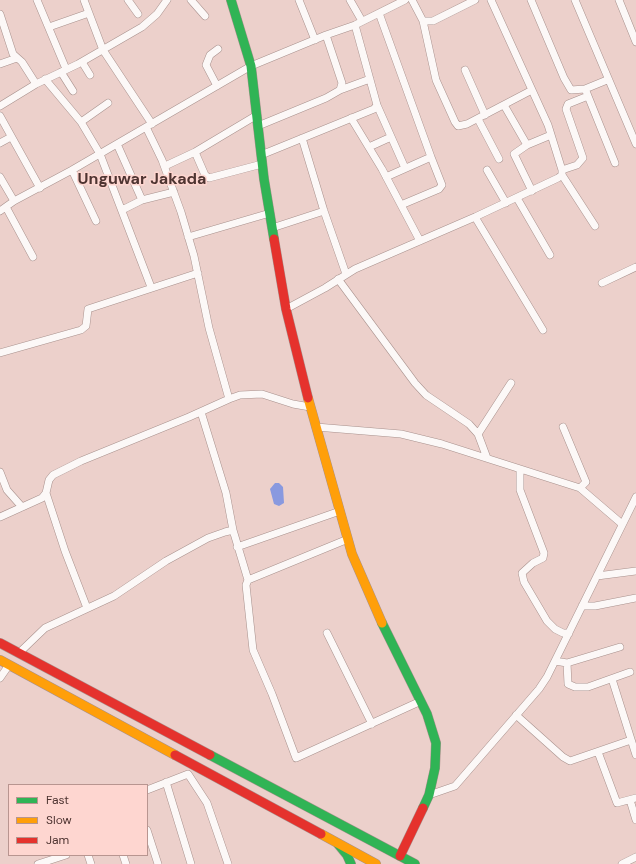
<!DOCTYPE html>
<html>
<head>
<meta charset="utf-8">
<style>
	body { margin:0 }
	#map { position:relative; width:636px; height:864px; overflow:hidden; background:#ecd0cb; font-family:"DM Sans",sans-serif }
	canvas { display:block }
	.legend { position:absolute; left:8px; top:784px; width:140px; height:72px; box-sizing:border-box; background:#fed6d0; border:1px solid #b89590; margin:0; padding:5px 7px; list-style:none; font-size:12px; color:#4e3431 }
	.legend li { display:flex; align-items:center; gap:8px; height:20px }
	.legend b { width:20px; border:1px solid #b89590 }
</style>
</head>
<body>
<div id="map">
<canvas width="636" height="864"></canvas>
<ul class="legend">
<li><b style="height:5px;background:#30b455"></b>Fast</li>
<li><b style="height:5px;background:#ff9f0a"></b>Slow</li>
<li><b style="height:5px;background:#e5322d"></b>Jam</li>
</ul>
</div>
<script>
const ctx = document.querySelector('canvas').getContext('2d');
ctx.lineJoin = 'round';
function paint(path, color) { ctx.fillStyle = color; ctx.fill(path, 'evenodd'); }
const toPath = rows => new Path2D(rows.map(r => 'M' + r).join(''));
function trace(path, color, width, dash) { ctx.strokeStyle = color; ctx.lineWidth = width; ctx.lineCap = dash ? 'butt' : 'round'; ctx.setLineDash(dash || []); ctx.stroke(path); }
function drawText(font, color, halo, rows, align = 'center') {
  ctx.font = font + ' "DM Sans",sans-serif'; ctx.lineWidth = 3; ctx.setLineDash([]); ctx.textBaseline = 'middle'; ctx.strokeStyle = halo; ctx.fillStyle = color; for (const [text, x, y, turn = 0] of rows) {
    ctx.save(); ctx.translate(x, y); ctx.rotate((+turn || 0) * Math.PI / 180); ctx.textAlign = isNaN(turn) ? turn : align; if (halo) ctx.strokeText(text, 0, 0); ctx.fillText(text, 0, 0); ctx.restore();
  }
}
const water = toPath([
	[275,483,279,483,283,487,284,503,279,506,274,504,270,489]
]);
const street = toPath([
	[37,0,66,69],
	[84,0,103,50,152,124],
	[128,0,138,14],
	[191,0,205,16],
	[299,0,315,40],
	[350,0,362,21],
	[412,0,423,21,433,21,475,0],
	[491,0,548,125,562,170,562,175,595,226],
	[531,0,564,78,571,90,585,89,607,80],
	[575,0,636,144],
	[619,0,636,42],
	[379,13,431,157,386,177],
	[0,14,13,54,22,62,36,84],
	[423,21,436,80,455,122,458,126,467,124,532,90],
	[355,25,377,105,405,168],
	[49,27,89,13],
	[82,62,90,75],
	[0,64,17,58],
	[465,70,485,115],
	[61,72,73,91],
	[45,79,81,122,100,154,151,287],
	[217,86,206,65,210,55,218,49],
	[340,90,370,79],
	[586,91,615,163],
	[504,105,527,145,551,135],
	[0,106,36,84,78,64,142,27,157,14,167,0],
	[0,116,40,188],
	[351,118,382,169,420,241],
	[478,119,499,159],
	[81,122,108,103],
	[258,126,326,98,340,90,342,83,326,35],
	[146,127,162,160,181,212,194,256,209,328,229,399],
	[302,138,324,211,346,274],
	[0,143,11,137],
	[117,144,142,200],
	[527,145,514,154,532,191],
	[369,147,391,137],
	[195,152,205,175,209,178,262,164],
	[261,155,374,109,377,105],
	[165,166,195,152,257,115],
	[72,170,96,221],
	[487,170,506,203],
	[562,170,577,165,583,158,566,109,568,104,588,96],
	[0,177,14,201],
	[517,198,550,255],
	[401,205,439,189,442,185,431,157],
	[6,207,33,257],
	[122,210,142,200,174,192],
	[0,211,14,201,72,170,251,66,326,35,355,25,405,0],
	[475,217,543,330],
	[272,228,324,211],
	[188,237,270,213],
	[338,279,415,383,426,395,469,424,478,434,487,458],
	[602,283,636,267],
	[286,309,325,288,355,269,475,217,558,178,562,175],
	[0,353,81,330,86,326,88,309,198,273],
	[201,412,226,493,233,530],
	[316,427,401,434,442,444,580,488,586,482,563,427],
	[478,434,511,383],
	[520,470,520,490,544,553,543,558,533,563,522,573,524,582,547,621,555,629,563,633,569,633],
	[0,472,7,490,22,507],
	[580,488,622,524],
	[46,493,65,551,87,608],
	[0,517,42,498,46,493,49,480,53,475,81,461,189,417,229,399,240,395,262,394,293,404,310,407],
	[348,539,248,580,246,585,253,650,272,694,296,758,421,701],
	[237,547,340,511],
	[597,576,636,571],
	[582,606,595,606,636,598],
	[327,633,372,724],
	[19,653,45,628,114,596,166,561,208,538,225,532,233,530,248,580],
	[555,661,567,663,620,647],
	[567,663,568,684,575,687,588,687,630,672],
	[0,678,9,665],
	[612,679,636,755],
	[516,715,563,757,570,761,631,740],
	[598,752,617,803,636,798],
	[166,782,191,864],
	[147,790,188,774,207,803,228,864],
	[429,795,455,786,539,689,547,677,636,497],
	[630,800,636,820],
	[147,830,158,864],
	[88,855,91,864],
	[123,855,126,864],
	[38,864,66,855],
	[622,864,636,857]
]);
const fast = toPath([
	[231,0,251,66,264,179,274,239],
	[382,623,427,714,436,743,435,768,429,795,423,808],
	[210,755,415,864],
	[338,844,347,855,351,864]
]);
const slow = toPath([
	[308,398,352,554,382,623],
	[0,660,175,755],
	[321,834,376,864]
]);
const jam = toPath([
	[274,239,286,309,308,398],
	[0,643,210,755],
	[175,755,321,834],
	[400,856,423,808]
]);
const districtNames = [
	["Unguwar Jakada",142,180]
];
paint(water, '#8999df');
trace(street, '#a8918d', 8);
trace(fast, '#a8918d', 10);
trace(slow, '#a8918d', 10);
trace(jam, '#a8918d', 10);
trace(street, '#fcf8f7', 7);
trace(fast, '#30b455', 9);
trace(slow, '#ff9f0a', 9);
trace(jam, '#e5322d', 9);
drawText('bold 16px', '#4e3431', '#fed6d0', districtNames);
</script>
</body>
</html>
